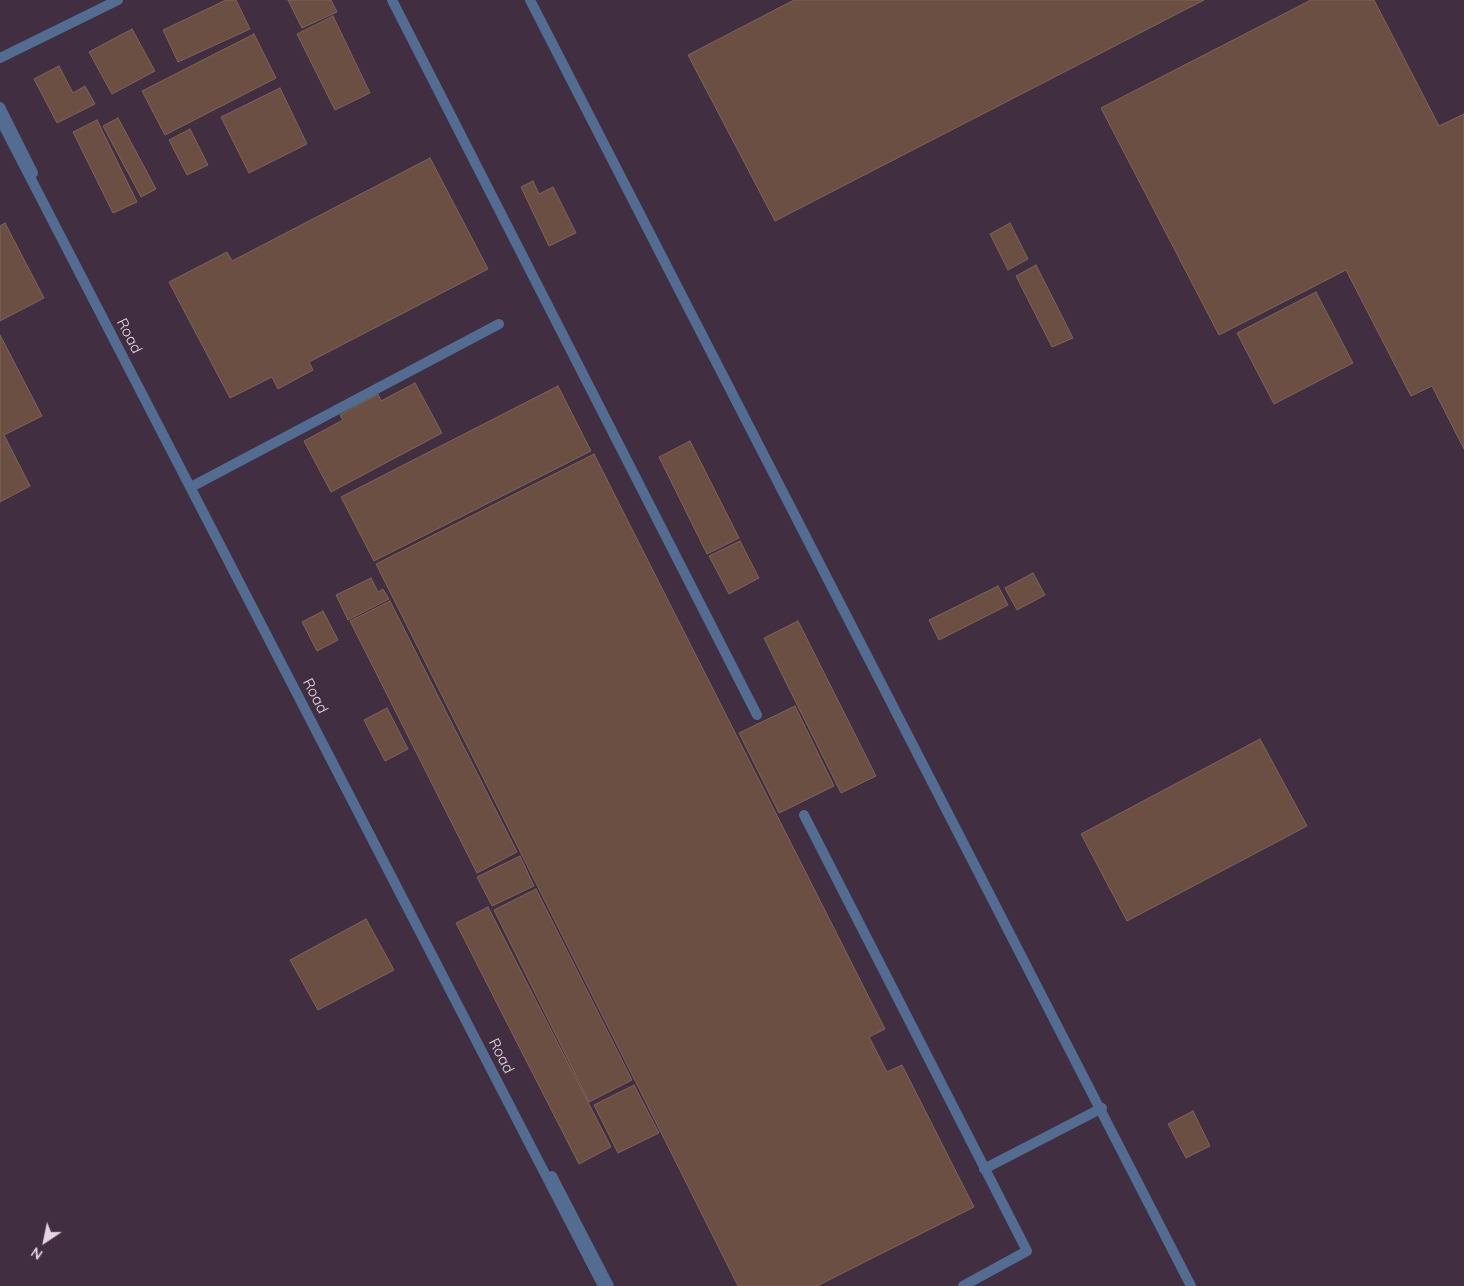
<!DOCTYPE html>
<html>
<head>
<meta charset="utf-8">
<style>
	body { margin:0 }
	#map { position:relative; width:1464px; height:1286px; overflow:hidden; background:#412e41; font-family:Quicksand,sans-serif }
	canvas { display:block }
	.north { position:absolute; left:20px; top:1216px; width:50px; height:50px; -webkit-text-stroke:4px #412e41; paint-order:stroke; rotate:214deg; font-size:14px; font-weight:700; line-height:20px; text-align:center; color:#e3d6e2 }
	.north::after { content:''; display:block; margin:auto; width:18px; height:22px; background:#e3d6e2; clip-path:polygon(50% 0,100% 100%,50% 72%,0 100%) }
</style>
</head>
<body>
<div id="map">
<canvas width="1464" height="1286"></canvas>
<div class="north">N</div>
</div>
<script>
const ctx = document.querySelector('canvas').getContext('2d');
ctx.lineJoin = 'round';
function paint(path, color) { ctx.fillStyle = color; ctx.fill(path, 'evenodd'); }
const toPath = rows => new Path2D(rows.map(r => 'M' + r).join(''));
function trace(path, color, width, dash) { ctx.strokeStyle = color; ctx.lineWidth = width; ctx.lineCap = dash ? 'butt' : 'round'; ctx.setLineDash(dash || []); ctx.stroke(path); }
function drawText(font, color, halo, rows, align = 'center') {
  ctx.font = font + ' Quicksand,sans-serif'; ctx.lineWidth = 4; ctx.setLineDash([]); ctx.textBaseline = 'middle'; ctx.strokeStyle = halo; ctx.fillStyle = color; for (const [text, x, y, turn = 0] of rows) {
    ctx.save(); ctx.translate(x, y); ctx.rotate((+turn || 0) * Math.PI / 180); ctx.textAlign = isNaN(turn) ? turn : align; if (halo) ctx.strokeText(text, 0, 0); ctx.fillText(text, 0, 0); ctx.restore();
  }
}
const building = toPath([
	[226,0,236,0,250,29,178,62,163,30,226,0],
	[288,0,331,0,337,12,302,28,288,0],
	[794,0,1204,0,775,221,688,55,794,0],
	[1311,0,1374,0,1439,126,1464,114,1464,449,1432,386,1411,396,1346,270,1219,335,1101,108,1311,0],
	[333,16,370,93,335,110,297,34,333,16],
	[132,29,155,71,112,94,89,52,132,29],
	[254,34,276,78,165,135,142,91,254,34],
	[59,66,73,93,85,86,95,104,57,123,34,79,59,66],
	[280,88,307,144,249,173,221,117,280,88],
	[118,118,156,189,141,197,103,126,118,118],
	[97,120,137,202,113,213,73,132,97,120],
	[190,129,208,165,187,175,169,140,190,129],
	[430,158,488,269,309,362,313,370,278,389,272,377,230,398,169,282,227,252,232,261,430,158],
	[533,181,539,194,553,187,576,233,549,246,521,187,533,181],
	[5,223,44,298,0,321,0,226,5,223],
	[1010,223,1028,259,1008,270,990,234,1010,223],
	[1036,265,1073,338,1052,347,1016,276,1036,265],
	[1316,292,1353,363,1274,404,1237,333,1316,292],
	[0,335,42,416,4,435,30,486,0,502,0,335],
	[415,383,442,433,331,492,304,441,343,420,340,415,378,394,381,401,415,383],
	[558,386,591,451,374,561,341,497,558,386],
	[690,441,739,538,707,554,659,457,690,441],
	[594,454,885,1029,869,1037,887,1072,902,1065,974,1207,817,1286,738,1286,376,564,594,454],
	[740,541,759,578,729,594,709,556,740,541],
	[1033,573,1045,595,1017,610,1005,588,1033,573],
	[371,578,378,592,383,589,389,599,348,620,336,595,371,578],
	[998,586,1008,605,939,640,929,620,998,586],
	[390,601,517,852,477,873,350,621,390,601],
	[323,611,338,640,317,651,302,622,323,611],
	[798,621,876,776,841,793,764,638,798,621],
	[795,706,834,786,779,813,739,733,795,706],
	[387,708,408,749,385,761,364,720,387,708],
	[1260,739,1307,826,1127,921,1081,834,1260,739],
	[520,856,534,886,492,906,477,877,520,856],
	[536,889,632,1080,589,1102,494,910,536,889],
	[488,907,611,1147,579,1164,456,923,488,907],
	[366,919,394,970,318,1010,290,960,366,919],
	[634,1085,659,1133,618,1153,594,1105,634,1085],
	[1193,1111,1210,1146,1186,1158,1168,1124,1193,1111]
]);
const service = toPath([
	[392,0,757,715],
	[0,58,118,0],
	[0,107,33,173],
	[191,487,499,324],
	[804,815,1027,1251,963,1286],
	[984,1169,1102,1108],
	[552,1176,609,1286]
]);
const minor = toPath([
	[530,0,1191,1286],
	[0,119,603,1286]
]);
const streetNames = [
	["Road",129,336,63],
	["Road",315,696,63],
	["Road",501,1056,63]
];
paint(building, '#6a4f42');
trace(building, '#806457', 1);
trace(service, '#526d91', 10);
trace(minor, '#526d91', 10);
drawText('15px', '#e3d6e2', '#412e41', streetNames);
</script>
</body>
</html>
